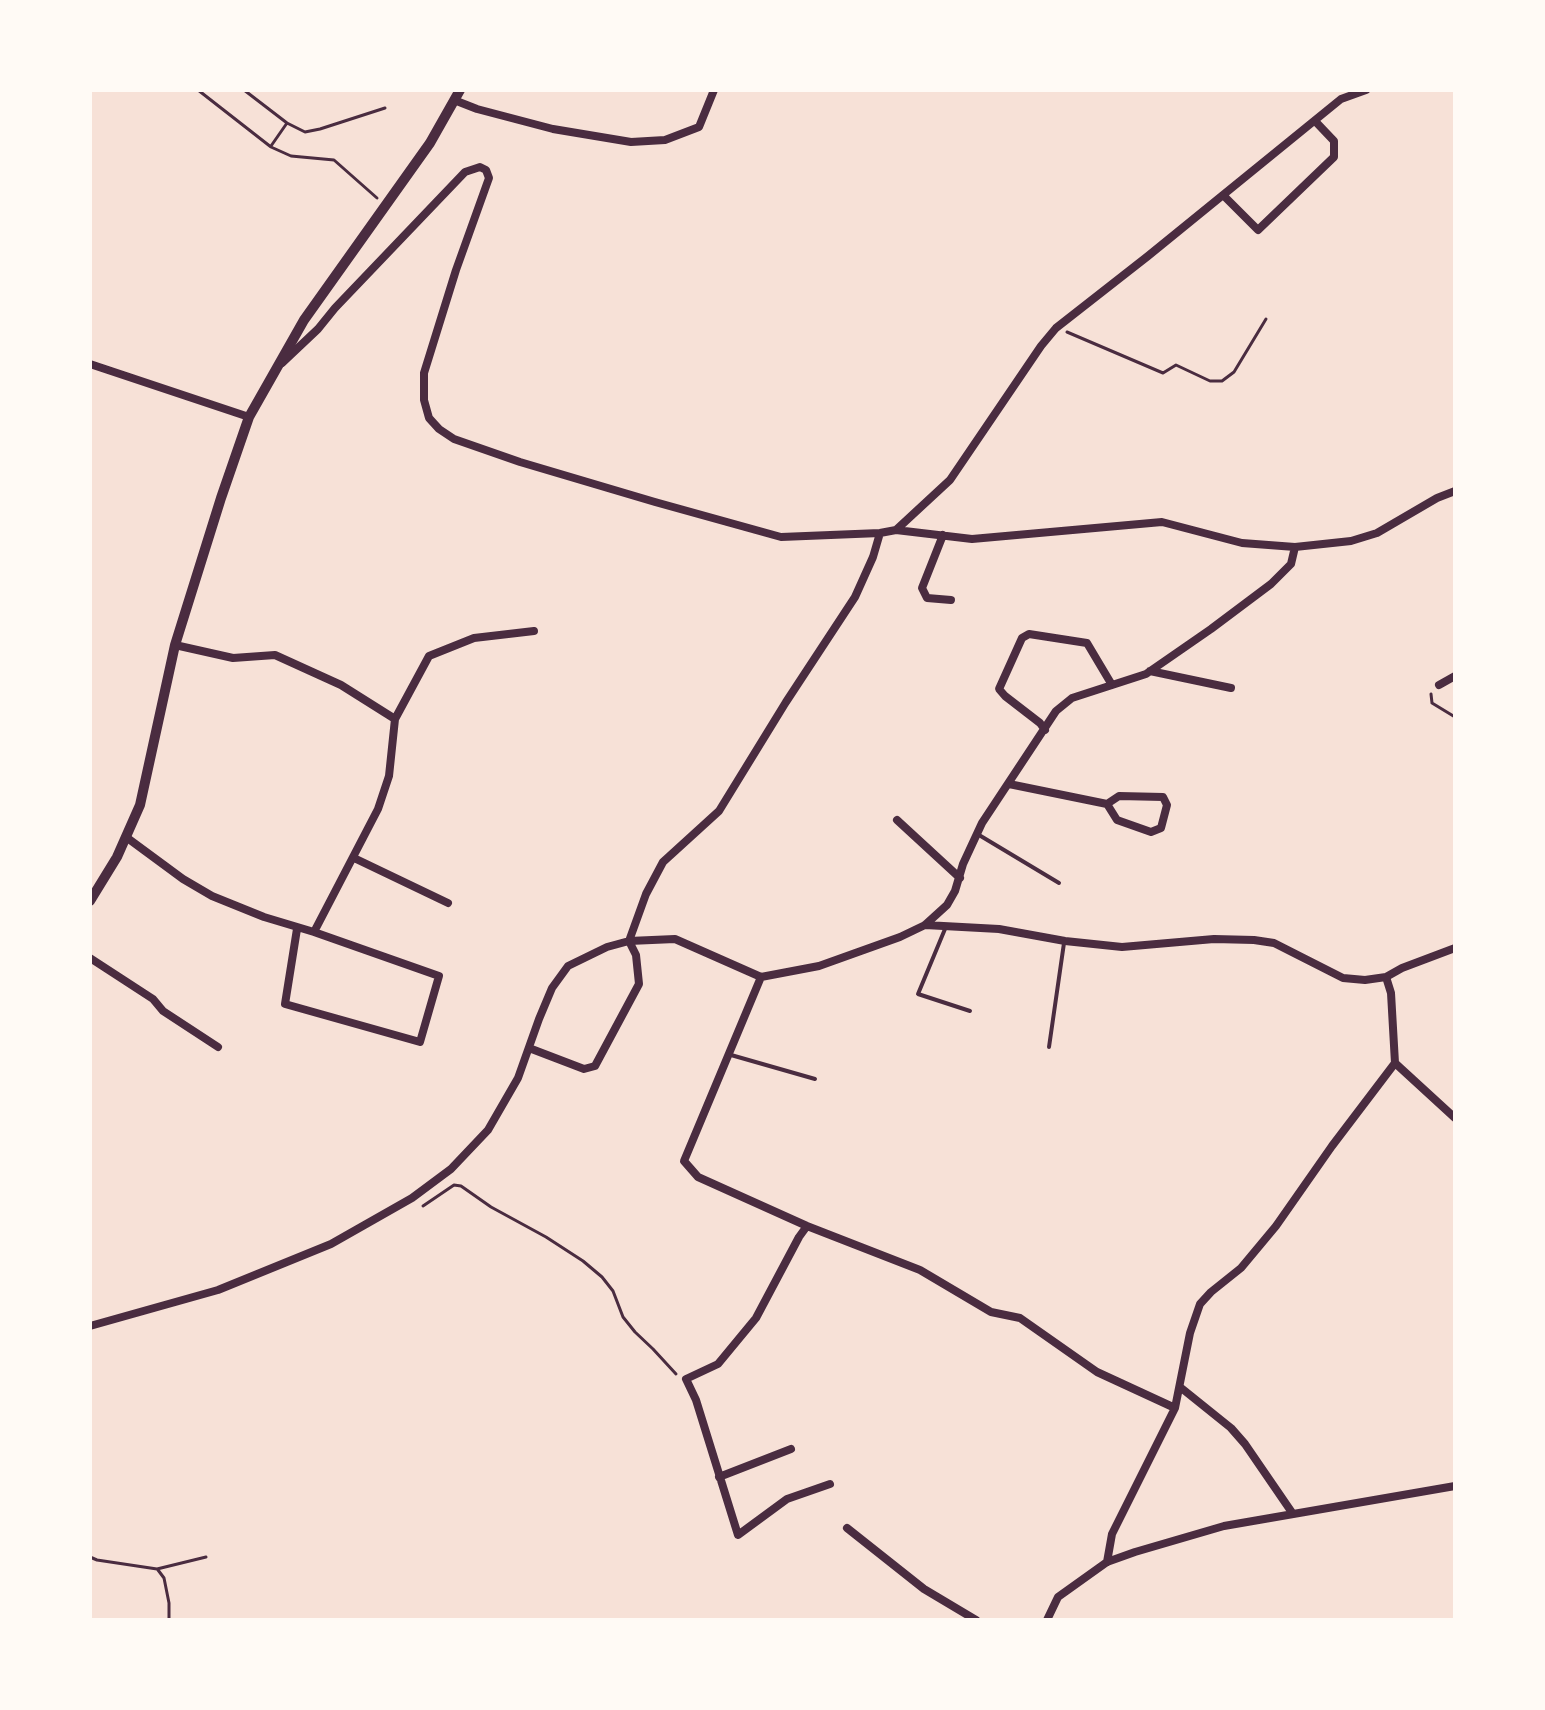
<!DOCTYPE html>
<html>
<head>
<meta charset="utf-8">
<style>
	body { margin:0 }
	#map { position:relative; width:1545px; height:1710px; overflow:hidden; background:#f7e1d7; font-family:"PT Serif",serif }
	canvas { display:block }
	.frame { position:absolute; inset:0; border:92px solid #fffaf5; pointer-events:none }
</style>
</head>
<body>
<div id="map">
<canvas width="1545" height="1710"></canvas>
<div class="frame"></div>
</div>
<script>
const ctx = document.querySelector('canvas').getContext('2d');
ctx.lineJoin = 'round';
const toPath = rows => new Path2D(rows.map(r => 'M' + r).join(''));
function trace(path, color, width, dash) { ctx.strokeStyle = color; ctx.lineWidth = width; ctx.lineCap = dash ? 'butt' : 'round'; ctx.setLineDash(dash || []); ctx.stroke(path); }
const path = toPath([
	[198,90,271,147,291,156,334,160,377,198],
	[244,90,287,123,305,132,320,129,385,108],
	[271,146,287,123],
	[1067,332,1163,373,1176,365,1210,381,1222,381,1234,372,1266,319],
	[1431,694,1432,703,1455,717],
	[423,1206,454,1185,461,1186,491,1207,546,1237,583,1261,602,1277,613,1291,623,1317,635,1332,653,1349,676,1374],
	[90,1557,97,1560,157,1569,206,1557],
	[158,1570,164,1578,169,1603,169,1620]
]);
const service = toPath([
	[979,835,1059,883],
	[945,929,918,994,970,1011],
	[1049,1047,1064,943],
	[731,1055,815,1079]
]);
const minor = toPath([
	[454,100,477,109,553,129,631,142,665,140,699,127,714,90],
	[1223,195,1258,230,1334,157,1334,141,1315,121],
	[282,363,318,329,335,308,465,172,480,167,486,170,489,178,456,270,424,373,424,400,429,418,439,429,454,439,520,462,655,502,781,537,880,533,896,530,972,539,1162,522,1242,543,1295,547,1351,541,1377,533,1437,498,1455,491],
	[90,364,249,417],
	[896,530,950,480,1041,346,1056,328,1148,256,1341,99,1366,90],
	[943,535,922,588,927,598,951,600],
	[175,645,233,658,275,655,341,685,395,719],
	[1150,671,1231,688],
	[1439,685,1455,676],
	[1045,730,1040,723,1005,696,999,689,1022,638,1029,634,1087,643,1112,685],
	[1009,784,1107,804,1119,796,1163,797,1167,805,1161,828,1151,832,1117,820,1107,804],
	[897,820,960,878],
	[126,837,183,879,212,896,264,917,314,932,439,976,420,1042,285,1004,297,929],
	[354,858,448,903],
	[925,925,999,929,1065,941,1122,947,1214,939,1254,940,1274,943,1343,978,1365,980,1386,977,1402,968,1455,948],
	[314,932,378,809,389,776,395,719,429,656,474,638,534,631],
	[90,958,153,999,163,1011,218,1047],
	[761,977,684,1161,698,1177,807,1226,920,1270,991,1312,1020,1318,1097,1372,1175,1408],
	[529,1048,584,1069,595,1066,639,984,636,955,629,941,646,894,663,862,719,811,786,702,855,597,873,557,880,533],
	[1395,1063,1455,1118],
	[807,1226,799,1237,756,1318,718,1364,686,1379,696,1400,738,1535,787,1499,830,1484],
	[90,1326,218,1290,331,1244,412,1198,451,1169,488,1130,518,1078,539,1019,552,988,568,966,607,947,629,941,675,939,761,977,819,966,900,937,925,925,947,905,955,891,963,864,982,823,1056,711,1072,698,1146,674,1211,629,1271,584,1291,564,1295,547],
	[1180,1387,1231,1428,1245,1444,1293,1514],
	[719,1477,791,1449],
	[847,1528,924,1589,976,1620],
	[1107,1562,1112,1534,1175,1408,1190,1333,1200,1304,1211,1292,1241,1268,1276,1226,1332,1146,1395,1063,1391,993,1386,977],
	[1047,1620,1058,1597,1107,1562,1135,1552,1224,1526,1455,1486]
]);
const tertiary = toPath([
	[90,901,117,857,140,805,175,645,221,498,249,417,304,320,430,143,460,90]
]);
trace(path, '#4a2c40', 3);
trace(service, '#4a2c40', 4);
trace(minor, '#4a2c40', 8);
trace(tertiary, '#4a2c40', 10);
</script>
</body>
</html>
